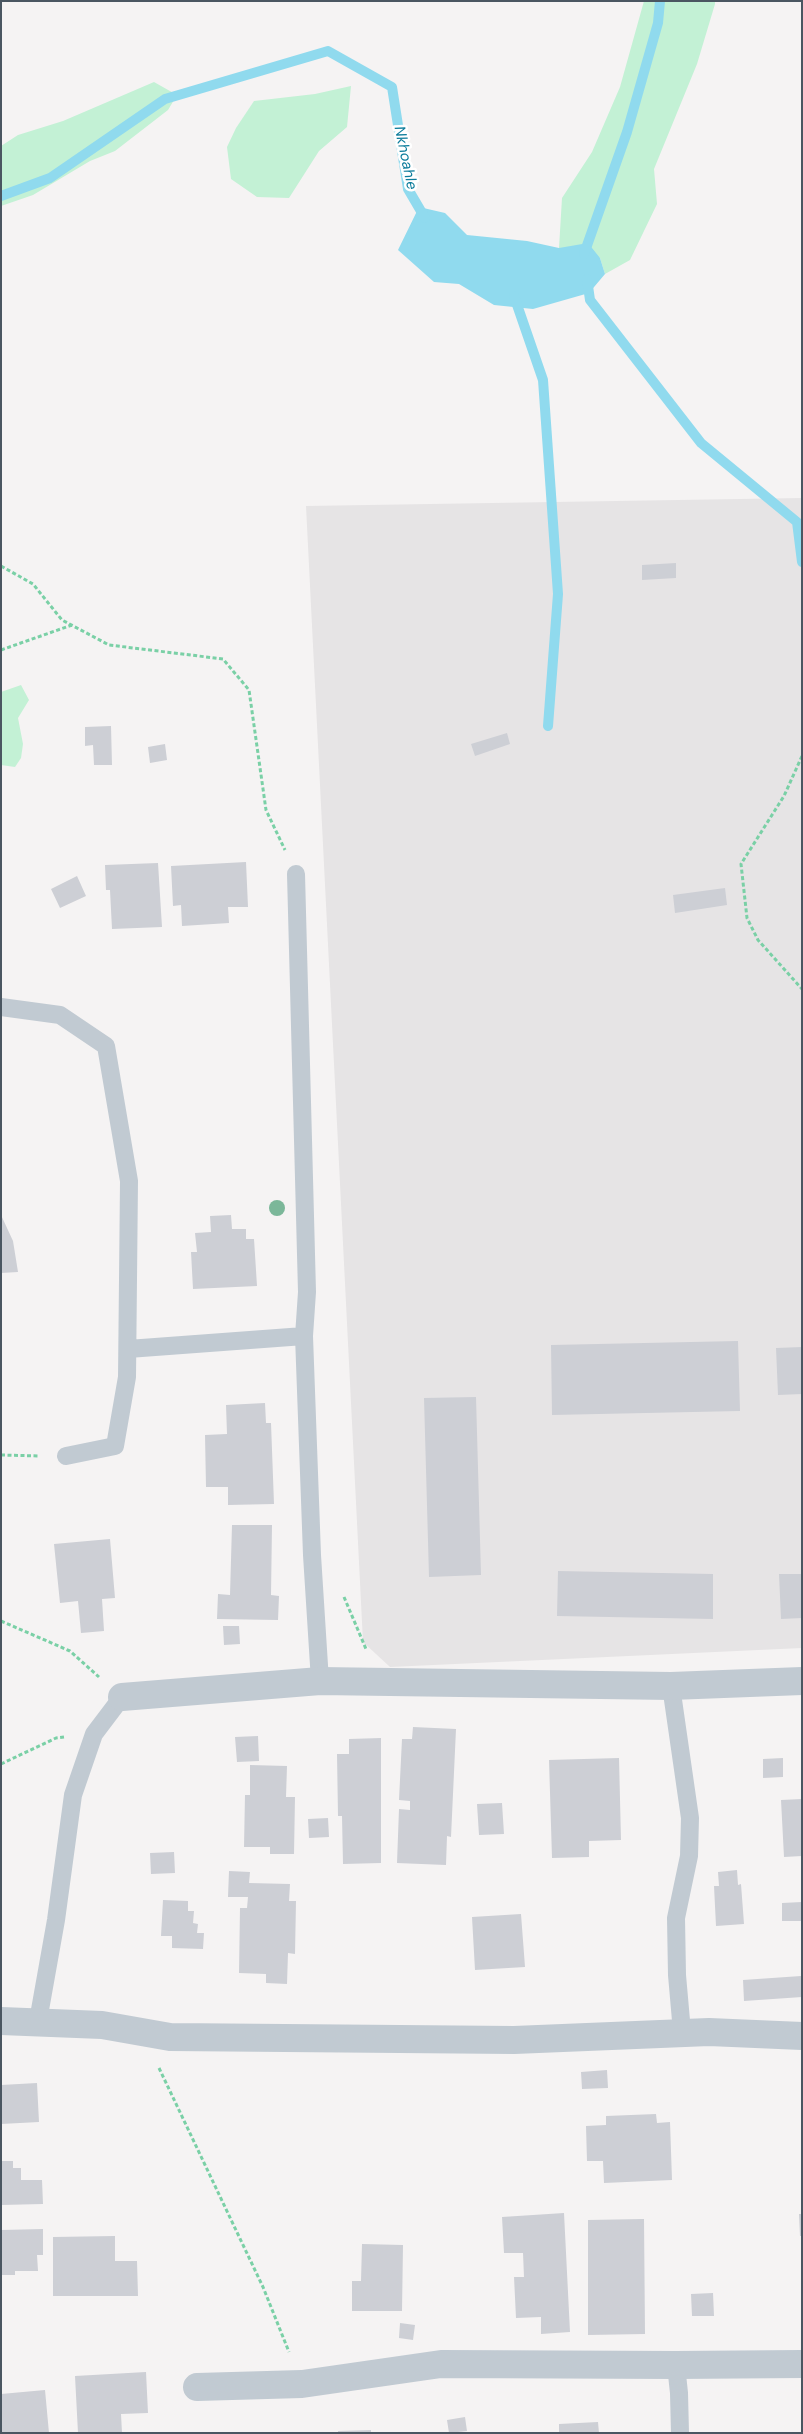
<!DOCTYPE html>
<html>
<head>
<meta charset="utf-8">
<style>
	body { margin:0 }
	#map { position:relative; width:803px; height:2434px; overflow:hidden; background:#f5f3f3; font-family:"DM Sans",sans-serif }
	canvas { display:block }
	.frame { position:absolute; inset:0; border:2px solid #4a5661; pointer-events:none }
</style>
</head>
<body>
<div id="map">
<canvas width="803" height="2434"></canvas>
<div class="frame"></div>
</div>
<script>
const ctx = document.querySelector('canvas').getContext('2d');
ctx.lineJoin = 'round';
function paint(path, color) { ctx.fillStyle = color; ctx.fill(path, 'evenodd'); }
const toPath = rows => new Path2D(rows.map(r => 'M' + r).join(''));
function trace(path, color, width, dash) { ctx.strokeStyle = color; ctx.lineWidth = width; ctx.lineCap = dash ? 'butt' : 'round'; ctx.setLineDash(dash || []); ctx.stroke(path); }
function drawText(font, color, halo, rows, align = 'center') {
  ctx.font = font + ' "DM Sans",sans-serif'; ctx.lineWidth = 5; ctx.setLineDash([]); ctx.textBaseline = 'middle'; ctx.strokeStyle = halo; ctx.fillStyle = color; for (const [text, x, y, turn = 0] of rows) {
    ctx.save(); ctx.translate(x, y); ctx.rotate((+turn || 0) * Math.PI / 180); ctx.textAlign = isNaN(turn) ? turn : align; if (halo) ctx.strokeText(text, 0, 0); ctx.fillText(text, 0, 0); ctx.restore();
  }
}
const education = toPath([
	[802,498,802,1648,390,1667,363,1642,306,506]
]);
const green = toPath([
	[644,1,715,1,715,4,697,64,654,169,657,204,630,260,605,274,600,258,559,248,562,198,592,152,620,87],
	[154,82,177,95,168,110,115,151,90,161,33,195,1,206,1,146,18,135,63,121],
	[351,86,347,127,319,151,289,198,257,197,231,179,227,147,236,128,254,101,315,94],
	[21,685,29,700,18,718,23,744,21,758,15,767,1,765,1,692]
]);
const water = toPath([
	[419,207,445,213,467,235,527,241,559,248,588,243,600,258,605,274,589,293,533,309,494,305,459,284,434,282,398,250]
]);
const stream = toPath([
	[1,196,50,178,165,99,328,51,392,87,408,189,425,218],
	[584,254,627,132,658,23,660,1],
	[587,279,590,300,701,443,797,522,802,562],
	[514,296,543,380,558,594,548,726]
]);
const building = toPath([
	[676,563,676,578,642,580,642,565],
	[111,726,112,765,94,765,93,745,85,746,85,727],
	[507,733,510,744,475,756,471,744],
	[165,744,167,760,150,763,148,747],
	[246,862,248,907,228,907,229,923,182,926,181,905,173,906,171,866],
	[158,863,162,927,112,929,110,890,106,890,105,865],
	[77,876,86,896,60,908,51,889],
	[725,888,727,905,675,913,673,895],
	[1,1215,13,1241,18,1272,1,1273],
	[231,1215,232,1229,246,1229,246,1239,254,1239,257,1286,193,1289,191,1252,197,1252,195,1233,211,1232,210,1216],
	[738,1341,740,1411,552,1415,551,1345],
	[802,1347,802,1394,778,1395,776,1348],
	[476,1397,481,1575,429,1577,424,1398],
	[265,1403,266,1423,271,1423,274,1504,228,1505,228,1487,206,1487,205,1435,227,1434,226,1405],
	[232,1525,272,1525,271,1595,279,1596,278,1620,217,1619,218,1594,230,1595],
	[110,1539,115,1598,102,1599,104,1631,81,1633,78,1601,60,1603,54,1544],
	[558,1571,713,1574,713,1619,557,1616],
	[779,1574,802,1574,802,1618,781,1619],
	[223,1626,239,1626,240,1644,224,1645],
	[413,1727,456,1729,451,1837,447,1836,446,1865,397,1863,399,1809,410,1810,410,1801,399,1800,402,1739,412,1739],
	[258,1736,259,1761,237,1762,235,1737],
	[381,1738,381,1863,343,1864,342,1816,338,1816,337,1754,349,1754,349,1739],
	[619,1758,621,1840,589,1841,589,1857,552,1858,549,1760],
	[783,1758,783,1777,763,1778,763,1759],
	[250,1765,287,1766,286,1797,295,1797,294,1854,270,1854,270,1847,244,1847,245,1795,250,1795],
	[802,1799,802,1856,784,1857,781,1800],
	[502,1803,504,1834,479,1835,477,1804],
	[328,1818,329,1837,309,1838,308,1819],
	[174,1852,175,1873,151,1874,150,1853],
	[737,1870,738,1885,741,1884,744,1924,716,1926,714,1886,719,1886,718,1872],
	[229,1871,250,1872,249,1883,290,1884,289,1901,296,1901,295,1954,288,1953,287,1984,266,1983,266,1974,239,1973,240,1908,247,1908,248,1897,228,1897],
	[163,1900,188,1901,188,1911,194,1911,193,1923,198,1924,197,1933,204,1933,203,1949,172,1948,172,1936,161,1936],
	[802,1902,802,1921,782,1921,782,1903],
	[521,1914,525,1967,475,1970,472,1917],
	[801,1976,802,1997,744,2001,743,1980],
	[607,2070,608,2088,582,2089,581,2072],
	[37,2083,39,2122,1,2124,1,2085],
	[656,2114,657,2123,670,2122,672,2180,604,2183,603,2161,587,2161,586,2126,606,2125,606,2116],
	[1,2161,13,2161,13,2168,21,2168,21,2180,42,2180,43,2204,1,2205],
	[564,2213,570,2332,541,2334,541,2317,516,2318,514,2277,524,2277,523,2253,504,2253,502,2217],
	[799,2214,802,2214,802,2236,800,2236],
	[644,2219,645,2334,588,2335,588,2220],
	[43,2229,43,2255,37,2255,38,2271,15,2271,15,2275,1,2275,1,2230],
	[115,2236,115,2261,137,2261,138,2296,53,2296,53,2237],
	[362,2244,403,2245,402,2311,352,2311,352,2281,361,2281],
	[713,2293,714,2316,692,2316,691,2294],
	[400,2323,415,2325,413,2340,399,2338],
	[146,2372,148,2413,121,2414,122,2433,78,2433,75,2376],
	[45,2390,49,2433,1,2433,1,2394],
	[465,2417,467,2431,449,2433,447,2420],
	[598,2422,599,2433,559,2433,559,2424],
	[371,2430,371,2433,338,2433,338,2431]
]);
const path = toPath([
	[1,566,33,584,62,620,109,645,223,659,249,690,266,810,285,850],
	[1,650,72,625],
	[802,756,784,796,741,864,747,918,758,940,802,989],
	[1,1455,40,1456],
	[344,1597,366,1649],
	[1,1621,70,1651,99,1677],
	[1,1764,56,1738,64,1737],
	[159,2068,263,2287,289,2352]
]);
const lane = toPath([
	[296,874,307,1292,304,1336,312,1555,320,1681],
	[1,1007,60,1015,106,1046,129,1181,127,1377,115,1446,66,1456],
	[128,1349,304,1336],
	[671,1686,690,1818,689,1856,676,1918,677,1975,682,2032],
	[38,2021,56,1920,73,1795,94,1734,122,1697],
	[676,2365,679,2393,680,2433]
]);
const street = toPath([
	[122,1697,320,1681,671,1686,802,1681],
	[1,2021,102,2025,170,2037,514,2040,709,2032,802,2036],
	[197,2387,302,2384,441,2364,676,2365,802,2364]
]);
const trees = [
	[277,1208]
];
const waterNames = [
	["Nkhoahle",405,158,78]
];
paint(education, '#e6e4e5');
paint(green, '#c3f1d5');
paint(water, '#90daee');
trace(stream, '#90daee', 10);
paint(building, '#cdcfd5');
trace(path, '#7ad0a6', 3, [4, 2.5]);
trace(lane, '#c1cad2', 18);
trace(street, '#c1cad2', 28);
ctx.fillStyle = '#7bb799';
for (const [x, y] of trees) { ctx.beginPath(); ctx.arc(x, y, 8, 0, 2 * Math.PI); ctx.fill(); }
drawText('italic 15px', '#0c7c9b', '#fff', waterNames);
</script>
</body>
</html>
